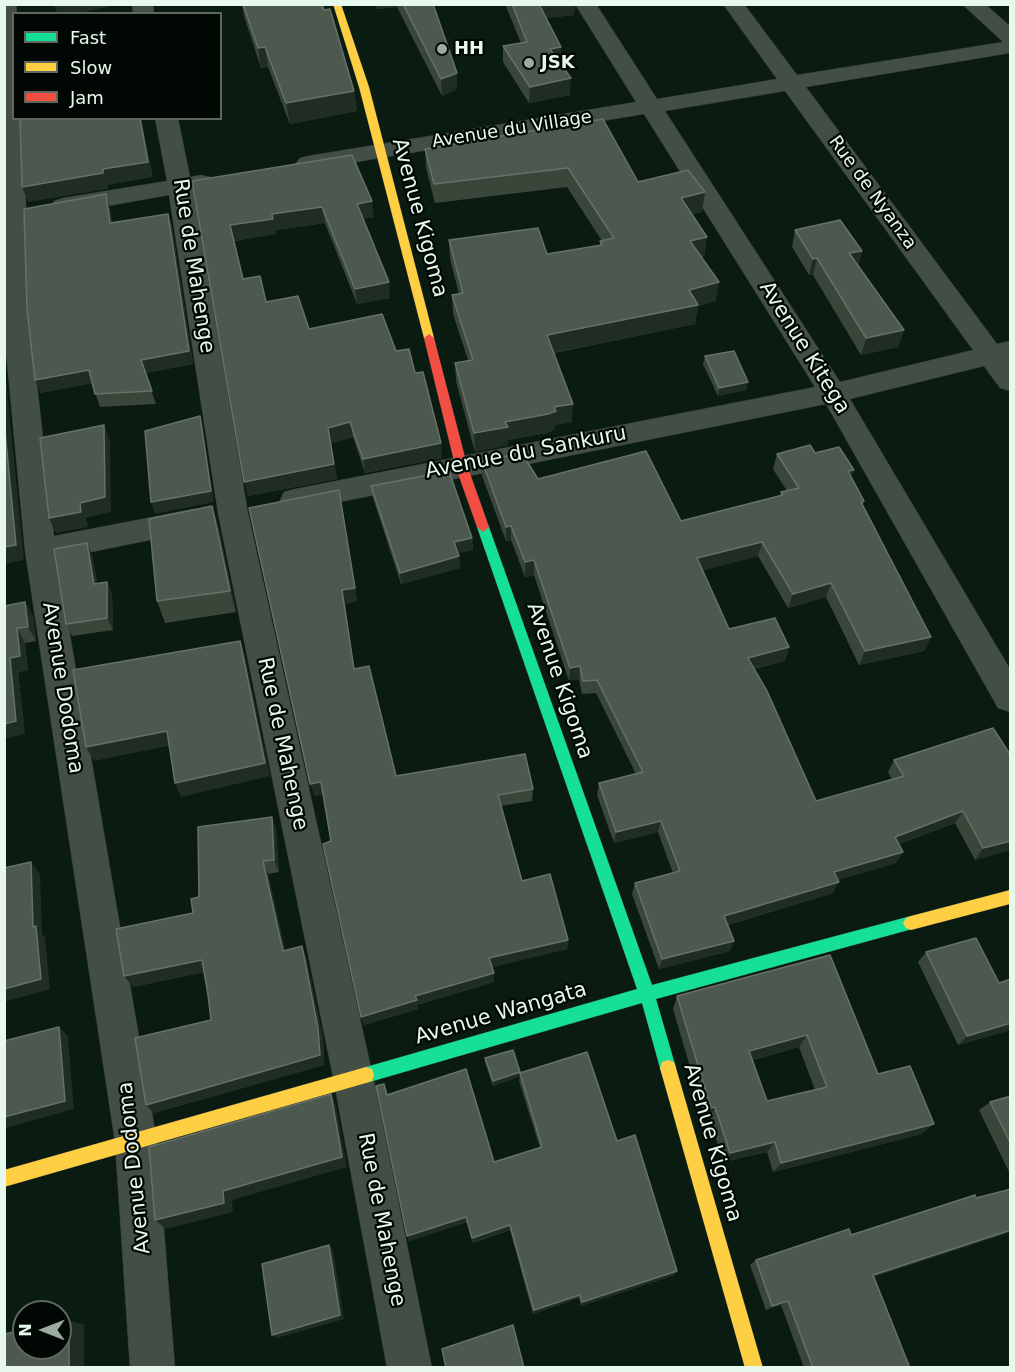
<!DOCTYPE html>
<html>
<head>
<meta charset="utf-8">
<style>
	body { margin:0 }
	#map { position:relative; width:1015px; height:1372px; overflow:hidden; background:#0a1b12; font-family:"DejaVu Sans",sans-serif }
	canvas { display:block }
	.frame { position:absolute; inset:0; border:6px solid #e7f8ed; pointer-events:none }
	.legend { position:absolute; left:12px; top:12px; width:210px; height:108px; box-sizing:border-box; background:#010804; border:2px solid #5d6861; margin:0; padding:8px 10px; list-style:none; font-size:18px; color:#e7f8ed }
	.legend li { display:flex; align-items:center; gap:12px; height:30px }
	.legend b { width:30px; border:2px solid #5d6861 }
	.north { position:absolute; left:12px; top:1300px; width:60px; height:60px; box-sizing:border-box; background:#010804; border:2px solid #5d6861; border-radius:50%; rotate:270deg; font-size:16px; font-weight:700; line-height:24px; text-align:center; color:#e7f8ed }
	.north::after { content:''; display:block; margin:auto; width:21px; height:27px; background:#9aaba0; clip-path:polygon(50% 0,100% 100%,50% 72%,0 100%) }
</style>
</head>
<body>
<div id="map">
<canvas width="1015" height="1372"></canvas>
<div class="frame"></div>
<ul class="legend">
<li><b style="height:8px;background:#16e098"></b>Fast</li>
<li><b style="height:8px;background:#ffcf43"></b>Slow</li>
<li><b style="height:8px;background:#f24e42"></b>Jam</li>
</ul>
<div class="north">N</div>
</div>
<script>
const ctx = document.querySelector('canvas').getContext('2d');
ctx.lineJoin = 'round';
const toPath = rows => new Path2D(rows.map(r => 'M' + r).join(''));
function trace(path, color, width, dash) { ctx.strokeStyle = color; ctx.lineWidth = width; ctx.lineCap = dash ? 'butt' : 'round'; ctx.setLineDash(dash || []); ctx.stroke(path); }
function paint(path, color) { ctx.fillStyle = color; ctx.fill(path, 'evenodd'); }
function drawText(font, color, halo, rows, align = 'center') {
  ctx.font = font + ' "DejaVu Sans",sans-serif'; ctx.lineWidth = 4.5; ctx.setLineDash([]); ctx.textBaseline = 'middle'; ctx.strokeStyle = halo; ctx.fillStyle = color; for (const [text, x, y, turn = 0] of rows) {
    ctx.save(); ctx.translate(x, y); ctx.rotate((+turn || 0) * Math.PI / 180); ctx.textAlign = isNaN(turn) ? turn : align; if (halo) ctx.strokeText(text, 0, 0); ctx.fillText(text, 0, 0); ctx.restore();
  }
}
const street = toPath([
	[4,4,16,4,17,14,14,14,14,118,23,118,30,322,54,536,194,509,205,512,209,520,205,528,194,531,57,559,157,1142,175,1368,130,1368,115,1142,25,551,4,331,4,4],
	[132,4,153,4,154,14,133,14,132,4],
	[575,4,596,4,657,99,777,79,723,4,744,4,797,75,1003,42,962,4,985,4,1010,26,1010,53,806,87,997,344,1010,341,1010,391,1000,388,984,366,850,399,1010,669,1010,712,998,708,826,404,295,511,284,508,280,500,284,492,295,489,815,387,644,114,308,170,300,168,296,163,300,158,308,156,636,102,575,4],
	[785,91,973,350,840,382,665,111,785,91],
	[155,118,178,118,190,177,201,175,210,177,213,182,210,187,193,191,248,513,373,1077,432,1368,387,1368,333,1077,218,513,169,195,63,214,54,211,51,206,54,201,63,198,167,181,155,118]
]);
const fast = toPath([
	[483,522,489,527,652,985,911,916,916,918,919,923,916,928,656,999,676,1068,674,1074,668,1076,662,1074,660,1068,642,1003,366,1083,360,1081,358,1075,360,1069,366,1067,637,989,477,527,483,522]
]);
const slow = toPath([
	[333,4,341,4,369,87,434,338,433,341,429,342,424,338,359,87,333,4],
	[1010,890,1010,904,911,930,906,928,903,923,906,918,911,916,1010,890],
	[668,1060,674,1062,676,1068,763,1368,745,1368,660,1068,662,1062,668,1060],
	[366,1067,372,1069,374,1075,372,1081,366,1083,4,1187,4,1170,366,1067]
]);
const jam = toPath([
	[429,334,434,338,467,465,489,527,483,532,477,527,455,465,424,338,429,334]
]);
const wall = toPath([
	[242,4,322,4,354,91,357,111,290,124,268,67,261,68,244,16],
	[375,4,433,4,457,89,442,96,397,7,377,9],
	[505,4,575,4,574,15,546,18,561,47,560,63,570,95,529,103,503,62,503,46,521,43],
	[603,119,638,182,705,192,702,212,692,214,707,237,704,256,702,257,716,301,698,306,695,324,554,353,572,422,555,425,555,429,547,433,508,440,508,445,475,452,456,381,455,363,468,360,453,314,452,295,459,294,450,259,449,240,547,254,600,246,600,241,602,241,567,187,435,203,426,168,425,149],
	[192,181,374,217,363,219,390,298,357,304,325,223,275,230,276,234,234,241,243,279,266,302,309,329,396,351,415,373,442,458,365,473,353,437,331,443,337,479,248,496],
	[110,208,112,223,168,214,172,227,193,364,145,373,156,404,100,407,92,383,40,393],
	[795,230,862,251,858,265,904,330,898,347,861,355,813,275,809,275,792,247],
	[705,356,748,382,746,390,718,396,703,364],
	[815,453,851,477,864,501,863,505,931,637,924,651,859,665,826,597,788,608,758,556,703,570,729,629,789,647,785,661,754,669,816,801,892,780,888,772,894,760,993,728,1011,850,975,860,955,823,899,844,903,852,896,863,838,880,833,893,728,925,734,941,730,951,659,969,632,894,635,883,673,873,658,832,614,843,597,795,599,783,636,774,596,693,582,694,579,679,569,681,534,575,525,577,511,540,506,541,482,476,482,461,538,479,681,521,780,496,781,492,787,491,773,469,777,454],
	[371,486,472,538,473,550,458,553,459,556,460,568,401,584,373,498],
	[339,490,357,601,345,604,354,669,396,776,533,789,532,801,501,806,522,881,568,940,567,949,492,967,494,982,417,1005,418,1009,364,1025,361,1017,323,794,314,796],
	[212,506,219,529,236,612,165,623,157,601],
	[92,555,97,583,107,582,112,594,113,630,72,636,66,624],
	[25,602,33,616,36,641,25,643,28,670,18,672,25,734,4,606],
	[272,817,276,830,279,872,268,874,285,950,306,957,323,1038,324,1065,154,1113,146,1105,211,1020,204,972,133,987,124,976,193,913,199,897],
	[926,952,999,983,1011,979,1011,1030,958,1045,918,962],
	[830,955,878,1074,922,1134,773,1172,767,1152,723,1162,710,1117,705,1118,673,1009,677,996],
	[799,1047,815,1090,767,1101,753,1060],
	[485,1058,520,1073,617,1141,677,1271,674,1275,581,1306,579,1298,533,1314,510,1230,473,1243,467,1222,409,1241,407,1236,494,1162,540,1148,519,1081,520,1076,493,1086,485,1062],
	[1011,1096,1011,1176,979,1110,990,1102],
	[1011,1189,1011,1234,1010,1232,873,1277,910,1368,804,1368,781,1305,766,1310,750,1265,756,1260,851,1235,976,1198]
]);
const shadedWall = toPath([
	[54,4,109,4,108,7,74,14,57,14],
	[376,4,397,4,397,7,377,9],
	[538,4,575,4,574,15,537,19],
	[265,47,268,67,261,68,258,48],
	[561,47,560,64,550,49],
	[457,73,457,89,442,96,441,79],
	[571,78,570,95,529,103,530,87],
	[354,91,357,111,290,124,286,103],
	[140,118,141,118,153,177,108,185,108,189,28,202,22,187,103,169],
	[705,192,702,212,679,217,681,198],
	[106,194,110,208,114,237,110,223],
	[372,201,374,217,359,220,357,204],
	[322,207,325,223,275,230,276,234,234,241,230,225,272,214],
	[168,214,172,227,193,364,145,373,141,360],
	[707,237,704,256,688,260,690,241],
	[862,251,858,267,849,253],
	[817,258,813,275,809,275,813,259],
	[389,282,390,298,357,304,355,289],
	[719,282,716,301,698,306,695,324,546,354,547,335,689,290],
	[904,330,898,347,861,355,866,338],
	[4,359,24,560,4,564],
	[89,370,94,383,40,393,35,380],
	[748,382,746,390,718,396,719,388],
	[573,404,572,422,555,425,555,429,547,433,508,440,508,445,475,452,474,433,505,422,554,407],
	[200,416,203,428,214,502,155,514,151,502],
	[350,422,353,437,331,443,337,479,248,496,244,482,328,428],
	[104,425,110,440,111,512,86,518,88,527,56,533,49,518,80,503],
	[441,443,442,458,365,473,363,459],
	[854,470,849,485,848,471],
	[339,490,357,601,345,604,356,682,342,590],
	[212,506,219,529,236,612,230,591],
	[511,526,511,540,506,541,506,527],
	[472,538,473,550,455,554,454,542],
	[762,542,758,556,694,573,697,558],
	[87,543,92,555,100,596,94,584],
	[459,556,460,568,401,584,400,573],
	[534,560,534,575,525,577,525,562],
	[107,582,112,594,113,630,107,618],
	[831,583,826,597,788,608,793,594],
	[25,602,33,616,36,641,28,627],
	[17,628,25,643,28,670,18,672,25,734,4,739,4,724,10,658],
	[931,637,924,651,859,665,865,651],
	[240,641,245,656,270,776,181,797,175,783],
	[789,647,785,661,744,671,748,658],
	[580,666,579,679,569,681,570,668],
	[167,731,173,745,94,761,86,747],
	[321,782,324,794,314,796,310,784],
	[963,811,955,823,888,848,895,837],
	[272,817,276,830,279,872,274,860],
	[661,821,658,832,614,843,616,832],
	[1011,841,1011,850,975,860,983,848],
	[903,852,896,863,828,883,834,872],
	[263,861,268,874,288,962,283,951],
	[31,862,40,874,42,934,45,937,50,989,4,1002,4,989,33,927],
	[839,882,833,893,720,927,724,916],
	[568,940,567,949,490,968,489,958],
	[734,941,730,951,659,969,662,959],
	[302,946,306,957,323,1038,324,1065,154,1113,146,1105],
	[202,960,209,971,133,987,124,976],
	[494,973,494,982,417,1005,418,1009,364,1025,361,1017,415,996],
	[1011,1023,1011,1030,958,1045,967,1036],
	[59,1027,68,1036,74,1109,5,1128,4,1127,4,1117],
	[807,1035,799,1047,743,1062,749,1051],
	[520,1072,520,1076,493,1086,493,1081],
	[331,1094,336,1106,347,1167,232,1200,233,1212,166,1229,155,1220,223,1191],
	[715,1107,710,1117,705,1118,711,1108],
	[934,1124,922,1134,773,1172,781,1163],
	[775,1142,767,1152,723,1162,730,1153],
	[466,1217,467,1222,409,1241,407,1236],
	[510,1225,510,1230,473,1243,472,1238],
	[1011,1230,1011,1232,864,1280,873,1275],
	[329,1245,333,1250,344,1319,277,1338,272,1335],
	[677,1271,674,1275,581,1306,582,1302],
	[580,1295,579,1298,533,1314,534,1310],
	[788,1301,781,1305,766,1310,772,1306],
	[69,1320,84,1325,84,1368,69,1368]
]);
const building = toPath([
	[243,4,322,4,324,10,330,9,354,91,286,103,265,47,258,48,243,4],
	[403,4,433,4,457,73,441,79,403,4],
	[512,4,539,4,561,47,550,49,571,78,530,87,503,46,527,42,512,4],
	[20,118,140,118,148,162,103,169,103,173,22,187,20,118],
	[603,119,638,182,688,170,705,192,681,198,707,237,690,241,719,282,689,290,698,305,547,335,573,404,554,407,556,411,548,414,505,422,508,427,474,433,455,363,473,360,452,295,463,293,449,240,538,228,547,254,602,245,600,241,614,238,568,168,434,184,425,149,603,119],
	[352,155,372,201,357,204,389,282,355,289,322,207,272,214,273,219,230,225,243,279,260,276,266,302,298,296,309,329,382,314,396,351,409,349,415,373,423,372,441,443,363,459,350,422,328,428,334,464,244,482,192,181,352,155],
	[106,194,110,223,168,214,189,351,141,360,152,391,95,394,89,370,35,380,27,309,24,209,106,194],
	[840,220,862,251,849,253,904,330,866,338,817,258,813,259,795,230,840,220],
	[734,351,748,382,719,388,705,356,734,351],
	[200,416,211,491,151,502,145,431,200,416],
	[4,421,16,545,4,547,4,421],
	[104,425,105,497,80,503,81,512,49,518,40,438,104,425],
	[810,445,815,453,839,447,854,470,848,471,864,501,861,502,931,637,865,651,831,583,793,594,762,542,697,558,729,629,775,618,789,647,748,658,767,691,816,801,904,776,894,760,993,728,1011,756,1011,841,983,848,963,811,895,837,903,852,834,872,839,882,724,916,734,941,662,959,635,883,680,871,661,821,616,832,599,783,643,772,597,680,583,681,580,666,570,668,534,560,525,562,511,526,506,527,482,461,522,453,538,479,646,451,681,521,783,495,781,492,799,488,777,454,810,445],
	[449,471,472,538,454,542,459,556,400,573,371,486,449,471],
	[339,490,355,588,342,590,354,669,369,666,396,776,525,754,533,789,498,795,522,881,550,874,568,940,489,958,494,973,415,996,417,1000,361,1017,323,844,331,841,321,782,310,784,249,508,339,490],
	[212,506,230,591,157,601,149,519,212,506],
	[87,543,94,584,107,582,107,618,66,624,54,549,87,543],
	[25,602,28,627,17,628,20,656,10,658,16,721,4,724,4,606,25,602],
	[240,641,265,763,175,783,167,731,86,747,73,670,240,641],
	[272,817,274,860,263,861,283,951,302,946,318,1028,320,1055,146,1105,135,1038,211,1020,208,994,202,960,124,976,116,929,193,913,191,899,199,897,198,827,272,817],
	[31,862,33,927,36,926,41,979,4,989,4,868,31,862],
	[976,938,999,983,1011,979,1011,1023,967,1036,926,952,976,938],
	[830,955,878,1074,910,1066,934,1124,781,1163,775,1142,730,1153,715,1107,711,1108,677,996,830,955],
	[807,1035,827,1087,767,1101,749,1051,807,1035],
	[59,1027,65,1101,4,1117,4,1041,59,1027],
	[513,1050,520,1072,493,1081,485,1058,513,1050],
	[587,1052,617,1141,635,1135,677,1271,582,1302,580,1295,534,1310,510,1225,472,1238,466,1217,407,1236,376,1086,384,1084,387,1095,466,1069,494,1162,542,1147,520,1073,587,1052],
	[331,1094,342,1157,223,1191,224,1203,155,1220,149,1147,331,1094],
	[1011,1096,1011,1144,990,1102,1011,1096],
	[1011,1189,1011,1230,873,1275,910,1368,813,1368,788,1301,772,1306,756,1260,849,1229,851,1235,975,1195,976,1198,1011,1189],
	[329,1245,340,1315,272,1335,262,1264,329,1245],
	[69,1320,69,1368,4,1368,4,1334,24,1330,24,1348,60,1348,60,1322,69,1320],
	[513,1325,524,1368,446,1368,442,1349,513,1325]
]);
const markers = [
	[442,49,6,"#9aaba0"],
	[529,63,6,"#9aaba0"]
];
const farPoinames = [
	["HH",454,49],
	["JSK",541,63]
];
const farStreetnames = [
	["Avenue du Village",512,130,-9],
	["Rue de Nyanza",872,193,54]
];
const streetNames = [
	["Avenue Kigoma",419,218,75],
	["Rue de Mahenge",193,266,81],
	["Avenue Kitega",804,348,58],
	["Avenue du Sankuru",526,453,-11],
	["Avenue Kigoma",559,681,71],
	["Avenue Dodoma",62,688,81],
	["Rue de Mahenge",282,744,78],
	["Avenue Wangata",501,1014,-16],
	["Avenue Kigoma",712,1143,74],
	["Avenue Dodoma",135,1168,-96],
	["Rue de Mahenge",381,1220,79]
];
trace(street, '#2a352e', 1);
trace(fast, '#2a352e', 1);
trace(slow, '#2a352e', 1);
trace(jam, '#2a352e', 1);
paint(street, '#434e47');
paint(fast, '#16e098');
paint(slow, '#ffcf43');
paint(jam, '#f24e42');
paint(wall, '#3b463b');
paint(shadedWall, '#202d23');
paint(building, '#4d594e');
trace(building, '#667267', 1.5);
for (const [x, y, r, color] of markers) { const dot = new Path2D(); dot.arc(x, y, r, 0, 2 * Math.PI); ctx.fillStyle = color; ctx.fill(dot); trace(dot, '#010804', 2); }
drawText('bold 18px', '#e7f8ed', '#010804', farPoinames, 'left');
drawText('18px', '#e7f8ed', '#010804', farStreetnames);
drawText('21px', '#e7f8ed', '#010804', streetNames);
</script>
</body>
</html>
